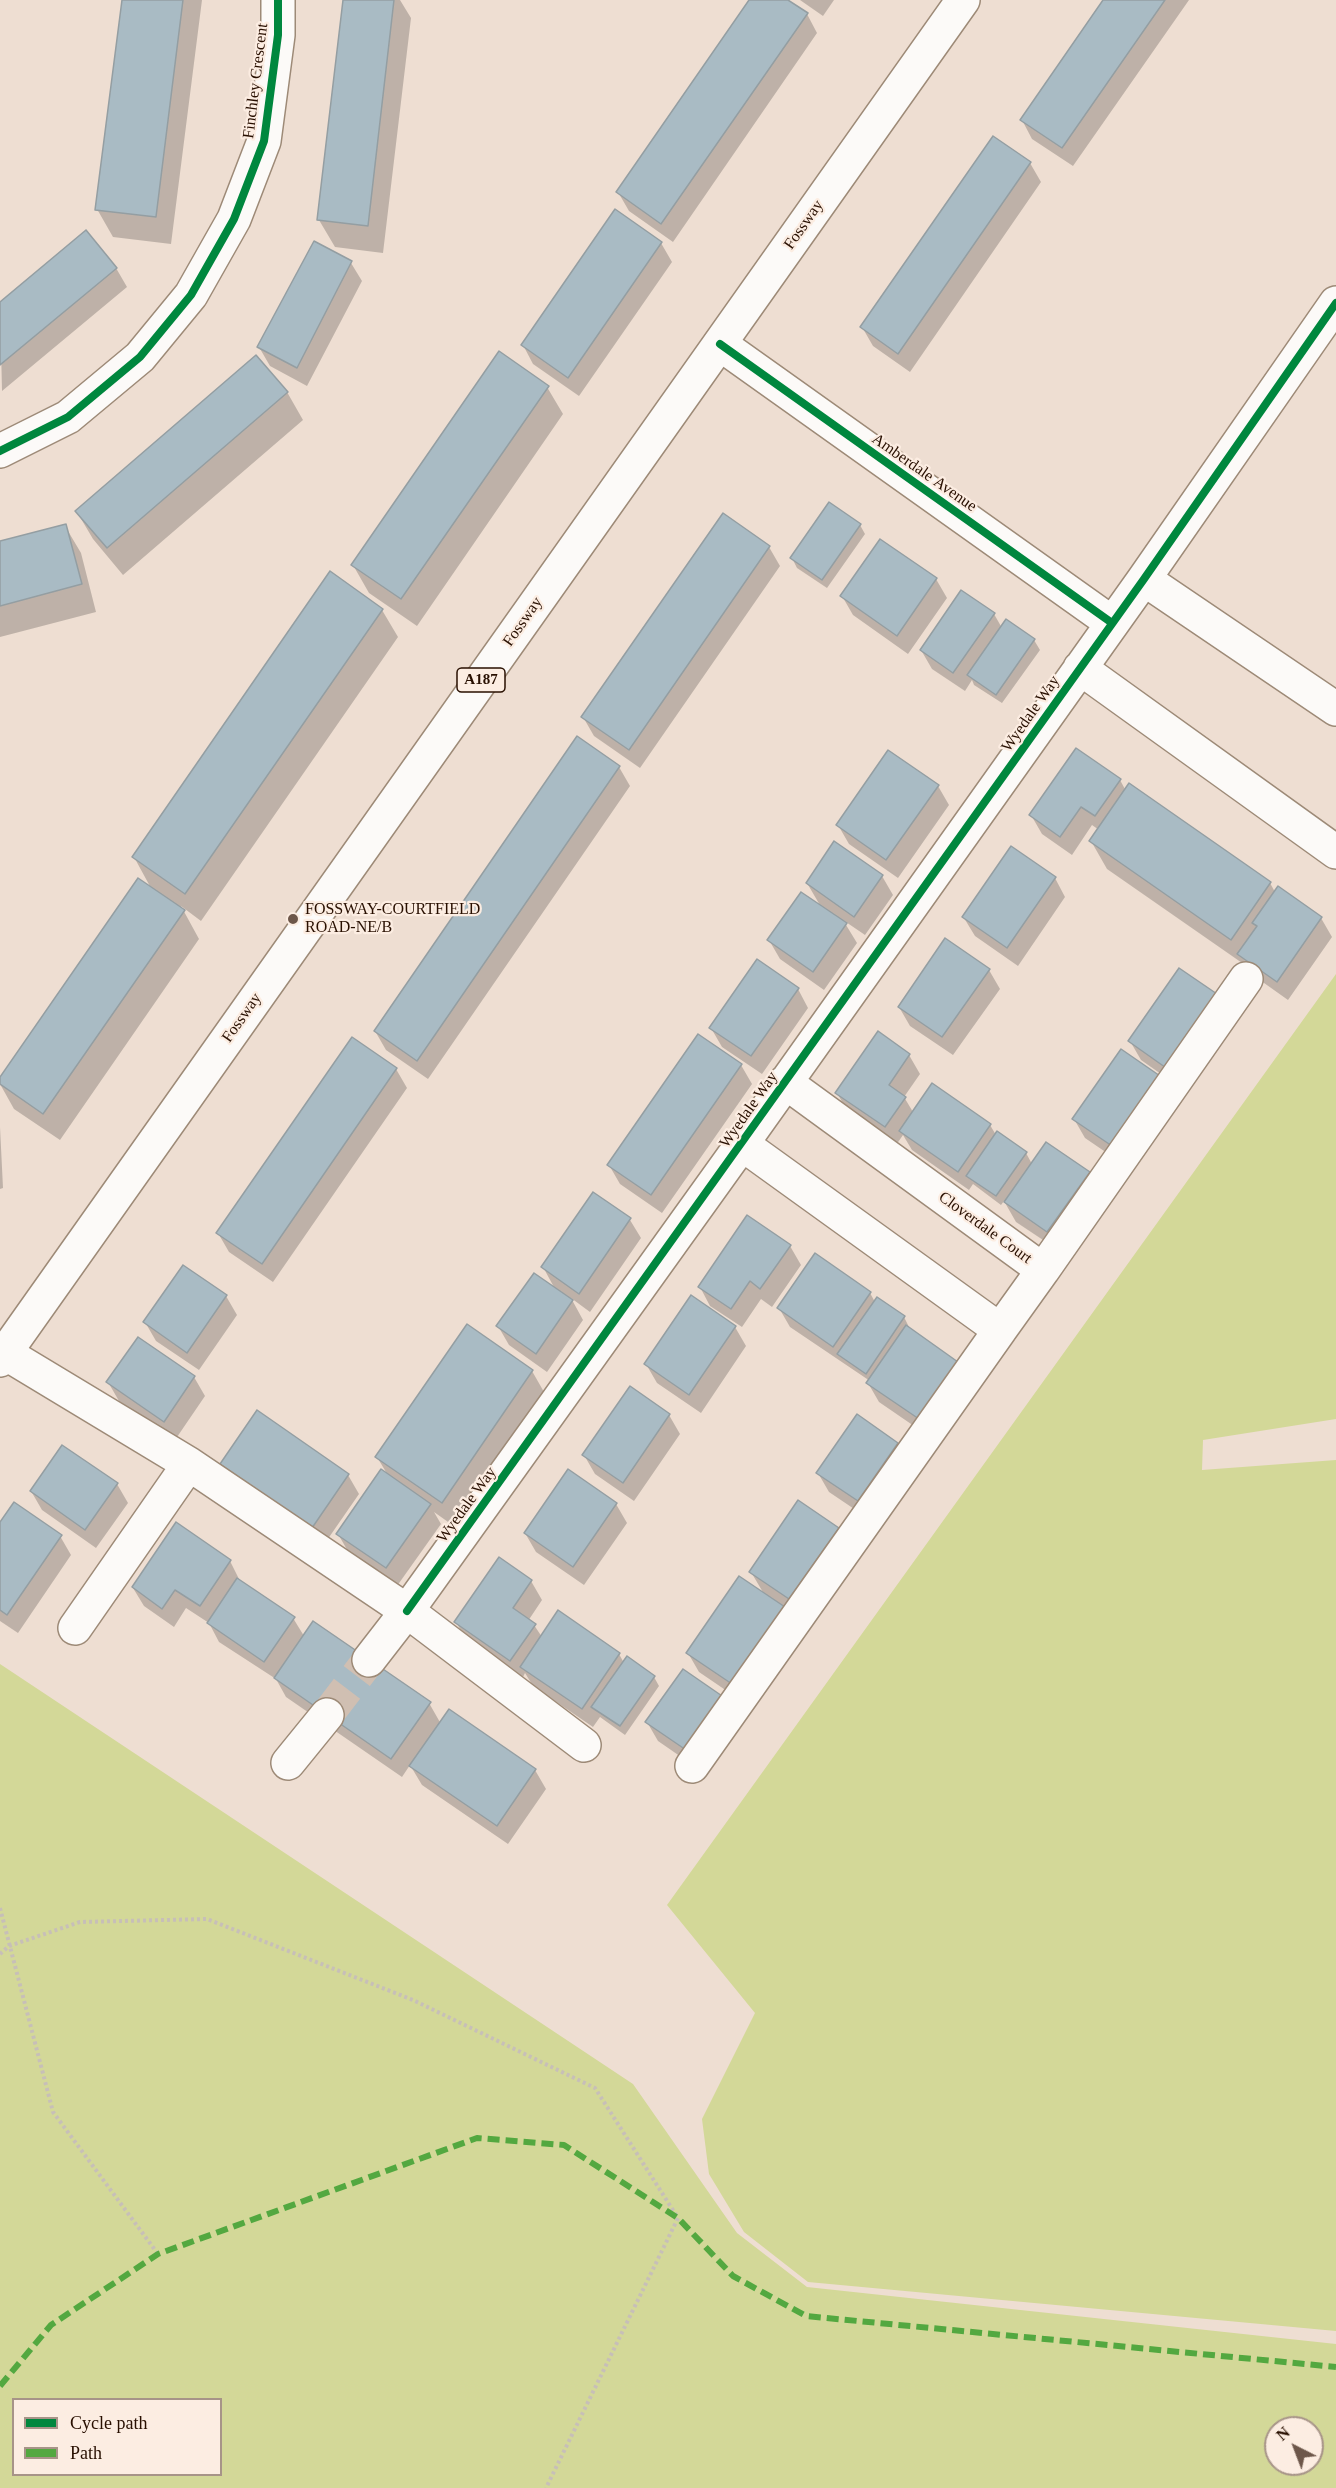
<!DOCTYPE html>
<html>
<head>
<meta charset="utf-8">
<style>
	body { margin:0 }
	#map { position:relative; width:1336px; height:2488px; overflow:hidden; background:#eeded2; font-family:Georgia,serif }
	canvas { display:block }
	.legend { position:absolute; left:12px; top:2398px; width:210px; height:78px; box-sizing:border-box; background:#fcede2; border:2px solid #a79488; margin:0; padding:8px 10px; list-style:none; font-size:18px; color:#280f00 }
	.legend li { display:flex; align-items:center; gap:12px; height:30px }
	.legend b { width:30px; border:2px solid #a79488 }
	.north { position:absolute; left:1264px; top:2416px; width:60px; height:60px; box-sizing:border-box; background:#fcede2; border:2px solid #a79488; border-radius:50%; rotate:318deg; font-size:16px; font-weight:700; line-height:24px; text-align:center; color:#280f00 }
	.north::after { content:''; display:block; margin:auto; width:21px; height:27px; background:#6d574a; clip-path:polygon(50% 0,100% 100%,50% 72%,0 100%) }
</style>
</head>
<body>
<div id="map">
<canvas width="1336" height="2488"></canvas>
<ul class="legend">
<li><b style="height:8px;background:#00873e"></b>Cycle path</li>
<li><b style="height:8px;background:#53a840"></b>Path</li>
</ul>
<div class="north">N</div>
</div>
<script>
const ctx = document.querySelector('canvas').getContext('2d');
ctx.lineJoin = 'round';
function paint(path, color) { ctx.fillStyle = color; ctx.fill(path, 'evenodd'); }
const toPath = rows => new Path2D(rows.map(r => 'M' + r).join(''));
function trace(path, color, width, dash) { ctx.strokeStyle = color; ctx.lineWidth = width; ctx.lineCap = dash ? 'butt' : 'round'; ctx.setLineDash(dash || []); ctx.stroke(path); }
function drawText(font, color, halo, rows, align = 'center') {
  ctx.font = font + ' Georgia,serif'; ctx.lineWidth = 4.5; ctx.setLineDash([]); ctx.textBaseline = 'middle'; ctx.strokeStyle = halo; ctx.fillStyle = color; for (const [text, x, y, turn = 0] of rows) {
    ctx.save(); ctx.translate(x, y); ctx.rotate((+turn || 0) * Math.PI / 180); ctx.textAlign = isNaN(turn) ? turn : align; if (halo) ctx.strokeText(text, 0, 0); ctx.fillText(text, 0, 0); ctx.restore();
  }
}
const green = toPath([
	[1336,974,1336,1419,1203,1440,1202,1470,1336,1460,1336,2331,808,2282,744,2232,709,2174,702,2119,755,2013,667,1905],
	[0,1664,633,2084,737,2233,807,2287,1336,2344,1336,2488,0,2488],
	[14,2400,220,2400,220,2474,14,2474],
	[1276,2428,1312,2428,1312,2464,1276,2464]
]);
const shadow = toPath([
	[123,0,202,0,171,244,113,237,97,209],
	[344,0,400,0,411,18,383,253,335,247,319,220],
	[751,0,786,0,807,14,817,33,673,242,629,211,618,192],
	[800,0,834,0,823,16],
	[1105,0,1189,0,1073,166,1032,139,1022,120],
	[1030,163,1041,182,910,372,873,346,862,327],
	[314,243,351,263,362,281,307,386,270,366,259,347],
	[661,243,672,262,579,396,533,364,523,345],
	[116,268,127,287,2,391,0,304],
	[547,387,563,414,417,626,369,593,353,565],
	[287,392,303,420,123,575,93,539,77,512],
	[860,525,865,534,827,588,797,568,792,558],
	[65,526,81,553,96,612,0,637,0,543],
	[769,547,780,566,640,768,594,736,583,717],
	[936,579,947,598,908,654,853,615,842,596],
	[382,610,398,637,201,921,181,906,199,939,60,1140,14,1109,0,1084,0,1079,152,890,134,857],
	[994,614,1002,628,1007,621,1034,640,1040,650,1002,703,974,685,972,680,965,691,932,669,921,650],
	[619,767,630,786,428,1079,386,1050,375,1031],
	[1120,780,1126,791,1270,883,1275,892,1321,918,1332,937,1288,1000,1250,973,1245,965,1107,869,1091,841,1099,830,1092,825,1072,855,1042,834,1031,815],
	[938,786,949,805,898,878,849,844,838,825],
	[882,876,893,895,865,935,843,920,857,943,824,990,780,959,769,940,821,907,807,883],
	[1055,878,1065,897,1018,966,975,936,964,918],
	[989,970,1000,989,953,1055,910,1026,899,1007],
	[1180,970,1181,1088,1141,1060,1130,1041],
	[798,989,808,1008,762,1074,722,1047,711,1028],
	[352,1039,396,1069,407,1088,273,1282,229,1252,218,1233],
	[1121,1051,1126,1166,1085,1138,1074,1119],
	[909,1055,920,1074,904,1097,913,1112,990,1125,996,1135,1026,1153,1032,1164,1088,1173,1099,1192,1058,1250,1016,1222,1004,1201,1001,1205,973,1184,969,1190,912,1150,903,1135,896,1145,848,1112,837,1093],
	[741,1065,752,1084,662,1213,620,1184,609,1165],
	[0,1127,3,1188,0,1189],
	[593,1194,630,1220,641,1238,590,1312,571,1298,583,1320,547,1372,509,1345,498,1326,555,1289,543,1267],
	[790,1246,801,1265,772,1307,761,1299,742,1327,710,1306,700,1287],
	[870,1293,875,1302,904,1317,909,1327,930,1437,879,1402,868,1383,870,1381,790,1327,779,1308],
	[226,1296,237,1315,199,1370,156,1341,145,1322],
	[692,1297,735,1327,746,1346,701,1413,657,1383,646,1364],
	[467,1326,532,1371,548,1399,458,1529,434,1512,441,1524,397,1586,349,1553,338,1534,389,1477,377,1457],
	[194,1377,205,1396,175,1440,119,1401,108,1382],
	[669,1415,680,1434,634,1501,595,1474,584,1455],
	[897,1444,908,1463,869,1519,829,1492,818,1473],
	[221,1465,348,1475,359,1494,323,1546,232,1484],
	[568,1471,616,1504,627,1523,584,1585,536,1552,525,1533],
	[117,1484,128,1503,96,1548,42,1510,31,1491],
	[0,1525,60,1536,71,1555,18,1633,0,1621],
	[837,1529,848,1548,800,1617,782,1605,795,1627,743,1702,699,1672,688,1653,764,1594,751,1572],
	[230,1561,240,1581,293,1618,304,1636,429,1703,441,1724,535,1770,546,1789,508,1844,422,1785,410,1765,402,1777,286,1697,276,1679,219,1642,209,1623,186,1608,174,1627,144,1606,133,1588],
	[531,1581,542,1600,528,1621,534,1625,542,1637,619,1654,624,1663,654,1677,659,1686,625,1735,600,1717,593,1727,533,1686,525,1673,522,1679,467,1641,456,1622],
	[724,1699,700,1770,658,1741,647,1722]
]);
const building = toPath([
	[122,0,183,0,156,217,95,210,122,0],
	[343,0,394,0,368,226,317,220,343,0],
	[749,0,788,0,808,13,661,224,616,192,749,0],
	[1103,0,1165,0,1062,148,1020,120,1103,0],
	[993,136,1031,162,898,354,860,327,993,136],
	[615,209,662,242,568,378,521,345,615,209],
	[86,230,117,268,0,365,0,302,86,230],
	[314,241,352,261,297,368,257,347,314,241],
	[499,351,549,386,401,599,351,565,499,351],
	[256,355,288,392,107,548,75,511,256,355],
	[829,502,861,524,822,580,790,558,829,502],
	[723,513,770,546,629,750,581,717,723,513],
	[66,524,82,584,0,606,0,541,66,524],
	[880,539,937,578,897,636,840,596,880,539],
	[330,571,383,609,185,894,132,857,330,571],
	[961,590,995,613,953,673,920,650,961,590],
	[1006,619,1035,639,996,695,967,675,1006,619],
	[577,736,620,766,417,1061,374,1031,577,736],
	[1076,748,1121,779,1095,816,1081,807,1060,837,1029,815,1076,748],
	[888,750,939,785,886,860,836,825,888,750],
	[1129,783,1271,882,1231,940,1089,841,1129,783],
	[834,841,883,875,854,917,806,883,834,841],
	[1011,846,1056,877,1007,948,962,917,1011,846],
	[138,878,185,910,43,1114,0,1084,0,1077,138,878],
	[1278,886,1322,917,1277,982,1237,954,1257,926,1252,923,1278,886],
	[801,892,847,923,813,972,767,940,801,892],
	[945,938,990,969,942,1037,898,1007,945,938],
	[757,959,799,988,751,1056,709,1028,757,959],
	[1179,968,1220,996,1169,1070,1128,1041,1179,968],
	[878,1031,910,1054,889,1085,906,1097,885,1127,835,1093,878,1031],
	[698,1034,742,1064,651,1195,607,1165,698,1034],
	[352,1037,397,1068,262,1264,216,1233,352,1037],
	[1121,1049,1163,1078,1115,1148,1072,1119,1121,1049],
	[932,1083,991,1124,958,1172,899,1131,932,1083],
	[997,1131,1027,1152,996,1196,966,1176,997,1131],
	[1046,1142,1090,1172,1047,1232,1004,1202,1046,1142],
	[593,1192,631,1218,579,1294,541,1267,593,1192],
	[747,1215,791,1245,760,1289,750,1281,731,1309,698,1287,747,1215],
	[815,1253,871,1292,833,1347,777,1308,815,1253],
	[183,1265,227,1295,187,1353,143,1322,183,1265],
	[534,1273,573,1300,536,1354,496,1326,534,1273],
	[691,1295,736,1326,689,1395,644,1364,691,1295],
	[877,1297,905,1316,866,1374,837,1354,877,1297],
	[467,1324,533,1370,442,1503,375,1457,467,1324],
	[906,1325,958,1362,919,1419,866,1383,906,1325],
	[138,1337,195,1376,164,1422,106,1382,138,1337],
	[630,1386,670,1414,623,1483,582,1455,630,1386],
	[257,1410,349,1474,312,1528,220,1464,257,1410],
	[857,1414,898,1443,858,1501,816,1473,857,1414],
	[62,1445,118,1483,85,1530,30,1491,62,1445],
	[381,1469,431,1504,386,1568,336,1534,381,1469],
	[568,1469,617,1503,573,1567,524,1533,568,1469],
	[798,1500,839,1528,789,1599,749,1572,798,1500],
	[14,1502,62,1535,7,1615,0,1610,0,1522,14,1502],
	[176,1522,231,1560,200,1606,175,1590,162,1609,132,1587,176,1522],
	[499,1557,532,1580,513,1608,536,1624,510,1661,454,1622,499,1557],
	[739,1576,785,1607,732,1684,686,1653,739,1576],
	[237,1578,295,1617,264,1662,207,1623,237,1578],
	[558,1610,620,1653,582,1709,520,1667,558,1610],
	[313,1621,431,1702,391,1759,274,1678,313,1621],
	[627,1656,655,1676,620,1726,591,1707,627,1656],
	[683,1669,725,1698,689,1752,645,1722,683,1669],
	[449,1709,536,1769,497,1826,409,1766,449,1709]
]);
const minorTunnel = toPath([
	[327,1715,369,1660]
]);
const path = toPath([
	[0,1908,53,2112,158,2254],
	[0,1954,9,1946,80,1922,207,1919,413,2000,595,2088,678,2218,546,2488]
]);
const minor = toPath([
	[720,344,1112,623],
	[0,451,68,417,140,357,191,295,234,219,264,141,278,35,278,0],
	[1144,579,1336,709],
	[1080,668,1336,852],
	[742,1144,1000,1330,1043,1270,785,1082],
	[1043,1270,1246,979],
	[0,1350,189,1464,407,1611,584,1745],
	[75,1628,189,1464],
	[369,1660,407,1611,742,1144,1144,579,1336,303],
	[288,1763,327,1715],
	[692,1766,1000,1330]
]);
const major = toPath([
	[0,1360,963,0]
]);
const quiet = toPath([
	[0,2386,51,2325,158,2254,477,2138,564,2145,678,2218,733,2276,806,2316,1336,2367]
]);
const cycleway = toPath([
	[720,344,1112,623],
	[0,451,68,417,140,357,191,295,234,219,264,141,278,35,278,0],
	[407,1611,1144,579,1336,303]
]);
const markers = [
	[293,919,6,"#6d574a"]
];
const shields = [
	[481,680,48]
];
const shieldNames = [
	["A187",481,680]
];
const streetNames = [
	["Finchley Crescent",256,81,-83],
	["Fossway",804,225,-55],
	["Amberdale Avenue",924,473,35],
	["Fossway",523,622,-55],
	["Wyedale Way",1031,714,-55],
	["Fossway",242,1018,-55],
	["Wyedale Way",749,1110,-55],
	["Cloverdale Court",985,1228,36],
	["Wyedale Way",467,1505,-54]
];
const poiNames = [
	["FOSSWAY-COURTFIELD",305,910],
	["ROAD-NE/B",305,928]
];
paint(green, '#d3d898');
paint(shadow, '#0003');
paint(building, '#a9bbc4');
trace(building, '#949ea2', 1.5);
trace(minorTunnel, '#d0bfb2', 33, [33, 16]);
trace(minor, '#9d8a77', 36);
trace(major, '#9d8a77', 36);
trace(path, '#c7bfb8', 4, [3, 3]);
trace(minor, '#fcfaf8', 33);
trace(major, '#fcfaf8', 33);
trace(quiet, '#53a840', 6, [12, 6]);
trace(cycleway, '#00873e', 8);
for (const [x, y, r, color] of markers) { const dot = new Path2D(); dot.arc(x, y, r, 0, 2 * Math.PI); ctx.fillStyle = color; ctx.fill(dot); trace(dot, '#fcede2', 2); }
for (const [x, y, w] of shields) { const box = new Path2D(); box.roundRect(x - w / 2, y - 12, w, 24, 4.5); ctx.fillStyle = '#fcede2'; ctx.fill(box); trace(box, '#280f00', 1.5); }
drawText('bold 15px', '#280f00', null, shieldNames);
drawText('16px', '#280f00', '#fcede2', streetNames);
drawText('16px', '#280f00', '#fcede2', poiNames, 'left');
</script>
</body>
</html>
